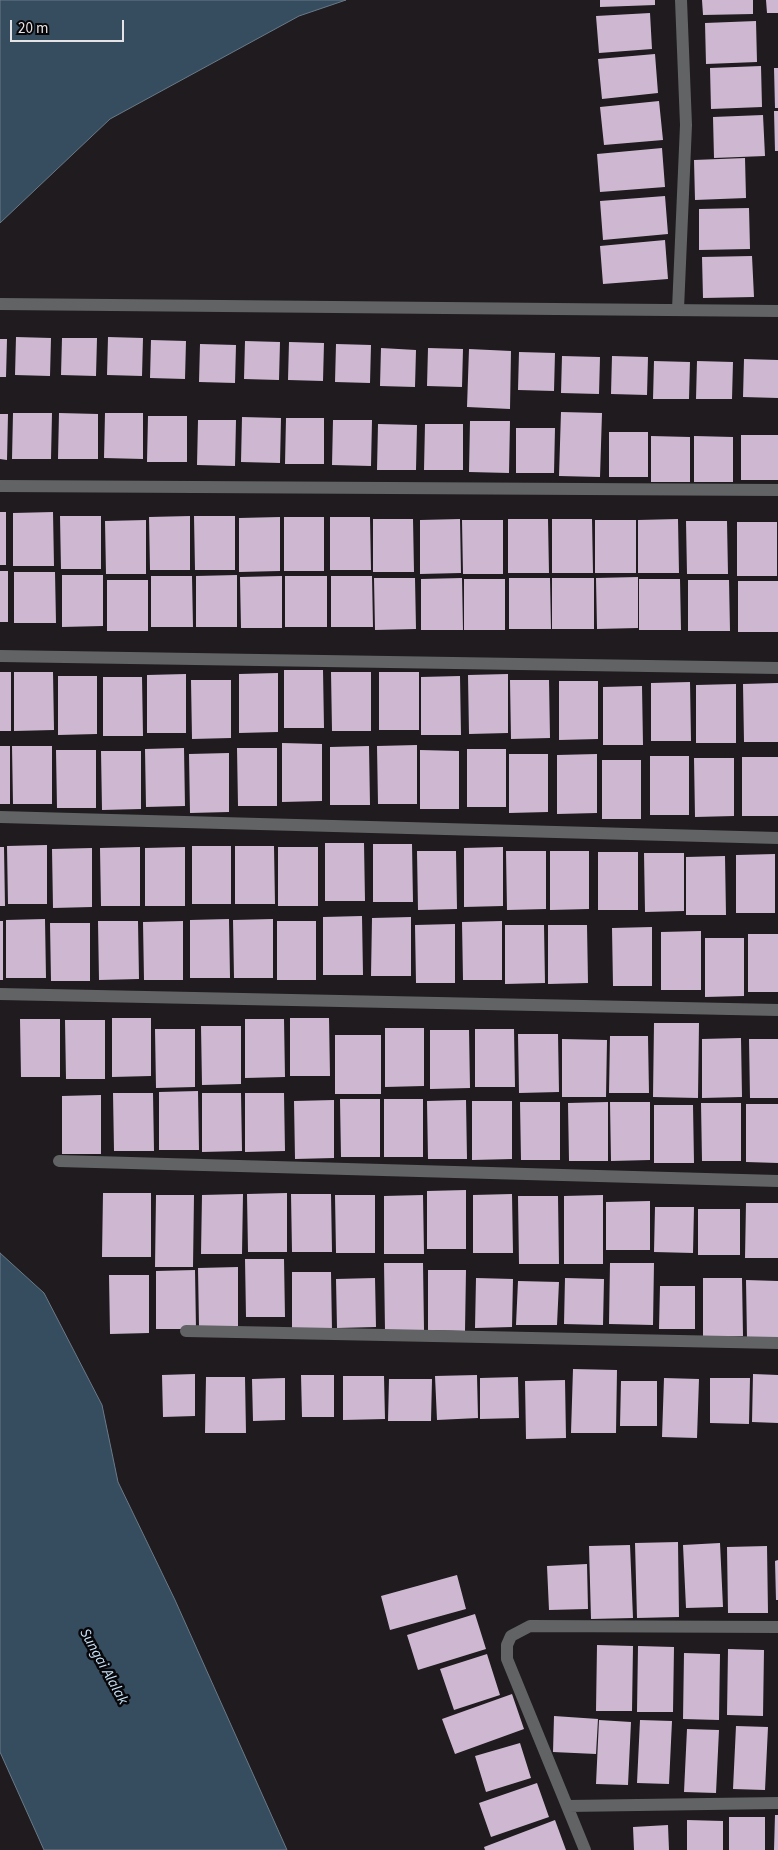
<!DOCTYPE html>
<html>
<head>
<meta charset="utf-8">
<style>
	body { margin:0 }
	#map { position:relative; width:778px; height:1850px; overflow:hidden; background:#1f1b1f; font-family:"Source Sans 3",sans-serif }
	canvas { display:block }
	.scale { position:absolute; left:10px; top:20px; width:114px; height:22px; box-sizing:border-box; border:2px solid #e5e3e6; border-top:0; padding-left:6px; font-size:15px; line-height:18px; white-space:nowrap; color:#e5e3e6; -webkit-text-stroke:4px #080608; paint-order:stroke }
</style>
</head>
<body>
<div id="map">
<canvas width="778" height="1850"></canvas>
<div class="scale">20 m</div>
</div>
<script>
const ctx = document.querySelector('canvas').getContext('2d');
ctx.lineJoin = 'round';
function paint(path, color) { ctx.fillStyle = color; ctx.fill(path, 'evenodd'); }
const toPath = rows => new Path2D(rows.map(r => 'M' + r).join(''));
function trace(path, color, width, dash) { ctx.strokeStyle = color; ctx.lineWidth = width; ctx.lineCap = dash ? 'butt' : 'round'; ctx.setLineDash(dash || []); ctx.stroke(path); }
function drawText(font, color, halo, rows, align = 'center') {
  ctx.font = font + ' "Source Sans 3",sans-serif'; ctx.lineWidth = 5; ctx.setLineDash([]); ctx.textBaseline = 'middle'; ctx.strokeStyle = halo; ctx.fillStyle = color; for (const [text, x, y, turn = 0] of rows) {
    ctx.save(); ctx.translate(x, y); ctx.rotate((+turn || 0) * Math.PI / 180); ctx.textAlign = isNaN(turn) ? turn : align; if (halo) ctx.strokeText(text, 0, 0); ctx.fillText(text, 0, 0); ctx.restore();
  }
}
const water = toPath([
	[0,0,346,0,299,16,110,119,0,223,0,0],
	[0,1253,44,1293,102,1405,118,1482,175,1600,287,1850,44,1850,0,1752,0,1253]
]);
const building = toPath([
	[600,0,655,0,655,5,600,7],
	[702,0,753,0,753,14,703,15],
	[766,0,778,0,778,13,767,13],
	[650,13,652,49,599,53,596,16],
	[756,21,757,62,706,64,705,23],
	[655,54,658,93,602,99,598,59],
	[761,66,762,107,711,109,710,68],
	[774,68,778,68,778,108,775,108],
	[659,101,663,140,604,145,600,107],
	[774,111,778,111,778,151,775,151],
	[763,115,765,156,714,158,713,117],
	[662,148,665,187,600,192,597,154],
	[745,158,746,198,695,200,694,160],
	[665,196,668,234,603,240,600,201],
	[749,208,750,249,699,250,699,209],
	[665,240,668,279,603,284,600,246],
	[752,256,754,297,703,298,702,257],
	[16,337,51,338,50,376,15,375],
	[108,337,143,338,142,376,107,375],
	[62,338,97,338,96,376,61,375],
	[0,339,7,339,6,377,0,377],
	[151,340,186,341,185,379,150,378],
	[245,341,280,342,279,380,244,379],
	[289,342,324,343,323,381,288,380],
	[200,344,236,345,235,383,199,382],
	[336,344,371,345,370,383,335,382],
	[381,348,416,350,415,387,380,386],
	[428,348,463,349,462,387,427,386],
	[469,349,511,351,510,409,467,407],
	[519,352,555,353,554,391,518,390],
	[562,356,600,357,599,394,561,393],
	[612,356,648,357,647,395,611,394],
	[744,359,778,360,778,398,743,397],
	[654,361,690,362,689,399,653,399],
	[697,361,733,362,732,399,696,399],
	[561,412,602,413,600,477,559,476],
	[13,413,52,413,51,459,12,459],
	[59,413,98,414,98,459,58,459],
	[105,413,143,413,143,459,104,458],
	[0,414,8,414,7,460,0,459],
	[148,416,187,416,187,462,147,462],
	[242,417,281,418,280,463,241,462],
	[286,418,324,418,324,464,285,464],
	[198,420,236,420,235,466,197,465],
	[333,420,372,420,371,466,332,465],
	[470,421,510,421,509,473,469,472],
	[378,424,417,425,416,470,377,470],
	[425,424,463,424,463,470,424,470],
	[516,428,555,428,554,473,516,473],
	[609,432,648,432,648,477,609,477],
	[741,435,778,435,778,480,741,480],
	[651,436,690,437,690,482,651,482],
	[694,436,733,437,733,482,694,482],
	[0,512,6,512,6,565,0,565],
	[53,512,54,566,13,566,13,513],
	[60,516,101,516,101,569,61,569],
	[190,516,190,570,150,570,149,517],
	[194,516,235,516,235,570,195,570],
	[280,517,280,571,239,572,239,518],
	[284,517,324,517,324,571,284,571],
	[330,517,370,517,371,570,330,570],
	[373,519,413,519,414,572,373,572],
	[460,519,461,573,420,574,420,520],
	[508,519,548,519,549,573,508,573],
	[552,519,592,519,593,573,552,573],
	[678,519,679,573,638,573,638,520],
	[146,520,146,574,106,574,105,521],
	[462,520,503,520,503,574,463,574],
	[595,520,636,520,636,573,595,573],
	[686,521,727,521,728,574,687,574],
	[737,522,777,522,777,576,737,576],
	[0,571,8,571,8,622,0,622],
	[14,572,55,572,56,623,14,623],
	[62,575,103,575,103,626,62,627],
	[237,575,237,627,196,627,196,576],
	[151,576,192,576,193,627,151,627],
	[282,576,282,628,241,628,240,577],
	[285,576,327,576,327,627,285,627],
	[331,576,372,576,373,627,331,627],
	[638,577,638,628,597,629,596,578],
	[374,578,415,578,416,629,375,630],
	[462,578,463,630,421,630,421,579],
	[509,578,550,578,551,629,509,629],
	[552,578,594,578,594,629,552,629],
	[464,579,505,579,505,630,464,630],
	[639,579,680,579,681,630,639,630],
	[107,580,148,580,148,631,107,631],
	[688,580,729,580,730,631,688,631],
	[738,581,778,581,778,632,738,632],
	[284,670,323,670,324,728,284,728],
	[0,672,11,672,11,731,0,731],
	[14,672,53,672,54,730,14,731],
	[331,672,371,672,371,731,332,731],
	[379,672,419,672,419,730,379,730],
	[278,673,278,732,239,733,239,674],
	[186,674,186,733,147,733,147,675],
	[508,674,508,733,469,734,468,675],
	[58,676,97,676,97,734,58,735],
	[460,676,461,735,421,735,421,677],
	[103,677,142,677,143,736,103,736],
	[191,680,231,680,231,738,192,739],
	[510,680,549,680,550,738,511,739],
	[559,681,598,681,598,739,559,740],
	[690,682,691,741,651,741,651,683],
	[778,683,778,742,744,742,743,684],
	[736,684,736,743,696,743,696,685],
	[642,686,643,745,603,745,603,687],
	[282,743,322,744,322,801,282,802],
	[417,745,417,804,378,804,377,746],
	[0,746,10,746,10,804,0,804],
	[12,746,52,746,52,804,13,804],
	[369,746,370,805,330,805,330,747],
	[184,748,185,806,146,807,145,749],
	[237,748,277,748,277,806,238,806],
	[467,749,506,749,506,807,467,807],
	[56,750,96,750,96,808,57,808],
	[420,750,459,751,459,809,420,809],
	[101,751,141,751,141,809,102,810],
	[229,753,229,812,190,813,189,754],
	[509,754,548,754,548,812,509,813],
	[597,754,597,813,557,814,557,755],
	[650,756,689,756,689,815,650,815],
	[742,757,778,757,778,816,742,816],
	[694,758,734,758,734,816,695,817],
	[602,760,641,760,641,819,602,819],
	[325,843,364,843,365,901,325,901],
	[373,844,412,844,413,902,373,902],
	[47,845,47,904,8,904,7,846],
	[192,846,231,846,231,904,192,904],
	[235,846,274,846,275,904,235,904],
	[0,847,4,847,5,906,0,906],
	[140,847,140,906,101,906,100,848],
	[185,847,185,906,145,906,145,848],
	[278,847,318,847,318,906,278,906],
	[503,847,503,906,464,907,464,848],
	[92,848,92,907,53,908,52,849],
	[417,851,456,851,457,909,418,910],
	[506,851,546,851,546,909,507,910],
	[550,851,589,851,589,909,550,910],
	[598,852,638,852,638,910,598,910],
	[644,853,684,853,684,911,645,912],
	[775,854,775,913,736,913,736,855],
	[725,856,726,915,686,915,686,857],
	[362,916,363,975,323,975,323,917],
	[411,917,411,976,371,976,372,918],
	[45,919,46,978,6,978,6,920],
	[229,919,230,978,190,978,190,920],
	[273,919,273,978,234,978,233,920],
	[0,921,3,921,3,980,0,980],
	[98,921,138,921,139,979,99,980],
	[183,921,183,980,144,980,143,922],
	[277,921,316,921,316,980,277,980],
	[502,921,502,980,463,980,462,922],
	[50,923,90,923,90,981,51,981],
	[455,924,455,983,416,983,415,925],
	[505,925,544,925,545,983,505,984],
	[548,925,587,925,588,983,548,984],
	[652,927,652,986,613,986,612,928],
	[701,931,701,990,661,990,661,932],
	[748,934,778,934,778,992,748,992],
	[705,938,744,938,744,996,705,997],
	[112,1018,151,1018,151,1076,112,1077],
	[290,1018,329,1018,330,1076,290,1076],
	[20,1019,60,1019,60,1077,21,1077],
	[245,1019,284,1019,285,1077,245,1078],
	[65,1020,105,1020,105,1079,66,1079],
	[654,1023,699,1023,698,1098,653,1097],
	[201,1026,241,1026,241,1084,202,1085],
	[385,1028,424,1028,424,1086,385,1087],
	[155,1029,195,1029,195,1087,156,1088],
	[475,1029,514,1029,515,1087,475,1087],
	[430,1030,469,1030,470,1088,430,1089],
	[518,1034,558,1034,559,1092,519,1093],
	[335,1035,381,1035,381,1094,335,1094],
	[610,1036,648,1036,649,1093,609,1093],
	[741,1038,742,1097,702,1098,702,1039],
	[562,1039,607,1040,606,1097,562,1097],
	[749,1039,778,1039,778,1098,750,1098],
	[198,1091,199,1150,159,1150,159,1092],
	[113,1093,153,1093,154,1151,114,1151],
	[202,1093,241,1093,242,1151,202,1152],
	[245,1093,284,1093,285,1151,245,1152],
	[101,1095,101,1154,62,1154,62,1096],
	[340,1099,380,1099,380,1157,341,1157],
	[384,1099,423,1099,423,1157,384,1157],
	[334,1100,334,1158,295,1159,294,1101],
	[466,1100,467,1159,428,1159,427,1101],
	[472,1101,512,1101,512,1159,472,1160],
	[520,1102,560,1102,560,1160,521,1160],
	[608,1102,608,1161,569,1161,568,1103],
	[610,1102,650,1102,650,1160,611,1161],
	[701,1103,741,1103,741,1161,702,1161],
	[746,1104,778,1104,778,1163,746,1162],
	[654,1105,693,1105,694,1163,654,1163],
	[466,1190,466,1249,427,1249,427,1191],
	[103,1193,151,1193,151,1257,102,1257],
	[287,1193,287,1252,248,1252,247,1194],
	[243,1194,242,1254,201,1254,202,1195],
	[291,1194,331,1194,332,1252,292,1252],
	[512,1194,513,1253,473,1253,473,1195],
	[156,1195,194,1195,193,1267,155,1267],
	[335,1195,375,1195,375,1253,336,1253],
	[423,1195,424,1254,384,1254,384,1196],
	[603,1195,603,1264,564,1264,564,1196],
	[518,1196,558,1196,559,1264,519,1264],
	[650,1201,650,1250,606,1250,606,1202],
	[746,1203,778,1203,778,1258,745,1258],
	[655,1207,694,1207,693,1253,654,1252],
	[698,1209,740,1209,740,1255,698,1255],
	[245,1259,284,1259,285,1317,246,1317],
	[384,1263,423,1263,424,1330,385,1331],
	[610,1263,654,1263,653,1325,609,1324],
	[238,1267,238,1326,199,1327,198,1268],
	[195,1270,196,1329,156,1329,156,1271],
	[428,1270,466,1270,465,1331,428,1330],
	[292,1272,331,1272,332,1331,292,1331],
	[109,1275,149,1275,149,1333,110,1334],
	[375,1278,376,1327,337,1328,336,1279],
	[476,1278,513,1279,512,1327,475,1328],
	[565,1278,604,1279,603,1325,564,1324],
	[703,1278,742,1278,743,1336,703,1337],
	[746,1280,778,1281,778,1339,747,1339],
	[518,1281,559,1282,557,1325,516,1325],
	[660,1286,695,1286,695,1329,659,1329],
	[573,1369,617,1370,616,1433,571,1433],
	[195,1374,195,1416,163,1417,162,1375],
	[753,1374,778,1375,778,1423,752,1422],
	[301,1375,334,1375,334,1417,302,1417],
	[477,1375,478,1418,437,1420,435,1376],
	[343,1376,384,1376,385,1419,343,1420],
	[206,1377,245,1377,246,1433,205,1433],
	[518,1377,519,1418,480,1419,480,1378],
	[285,1378,285,1420,253,1421,252,1379],
	[664,1378,699,1379,697,1438,662,1437],
	[710,1378,750,1378,749,1424,710,1423],
	[389,1379,432,1379,431,1421,388,1421],
	[565,1380,566,1438,526,1439,525,1381],
	[621,1381,657,1381,657,1426,620,1426],
	[678,1542,679,1617,637,1618,635,1543],
	[720,1543,723,1607,686,1608,683,1545],
	[630,1545,633,1618,591,1619,589,1546],
	[767,1546,768,1613,728,1613,727,1547],
	[778,1560,778,1600,776,1600,775,1561],
	[587,1564,588,1609,549,1610,547,1566],
	[457,1575,466,1609,390,1630,381,1596],
	[475,1614,486,1649,418,1670,407,1635],
	[597,1645,633,1646,632,1711,596,1711],
	[638,1646,674,1647,673,1712,637,1712],
	[728,1649,764,1650,763,1716,727,1715],
	[684,1653,720,1654,719,1720,683,1719],
	[487,1654,500,1695,454,1710,440,1669],
	[512,1694,524,1729,455,1754,442,1719],
	[554,1716,598,1719,596,1754,553,1752],
	[599,1720,631,1722,628,1785,596,1784],
	[640,1720,672,1721,669,1784,637,1783],
	[736,1726,768,1727,765,1790,733,1789],
	[687,1729,719,1730,716,1793,684,1792],
	[520,1743,531,1778,486,1792,475,1756],
	[537,1783,549,1817,491,1837,479,1803],
	[775,1815,778,1815,778,1850,774,1850],
	[729,1817,765,1817,765,1850,729,1850],
	[555,1820,566,1850,485,1850,484,1847],
	[687,1820,723,1821,723,1850,687,1850],
	[668,1825,669,1850,634,1850,633,1827]
]);
const minor = toPath([
	[0,304,778,311],
	[678,309,686,125,681,0],
	[0,486,778,490],
	[0,656,778,668],
	[0,817,778,838],
	[0,994,778,1010],
	[59,1161,778,1181],
	[186,1331,778,1343],
	[568,1806,778,1803],
	[585,1850,507,1659,507,1645,511,1636,530,1626,778,1627]
]);
const waterNames = [
	["Sungai Alalak",103,1667,61]
];
paint(water, '#364d60');
trace(water, '#6a7a88', 1);
paint(building, '#ceb8d1');
trace(minor, '#616365', 12);
drawText('italic 15px', '#c9e6fd', '#080608', waterNames);
</script>
</body>
</html>
